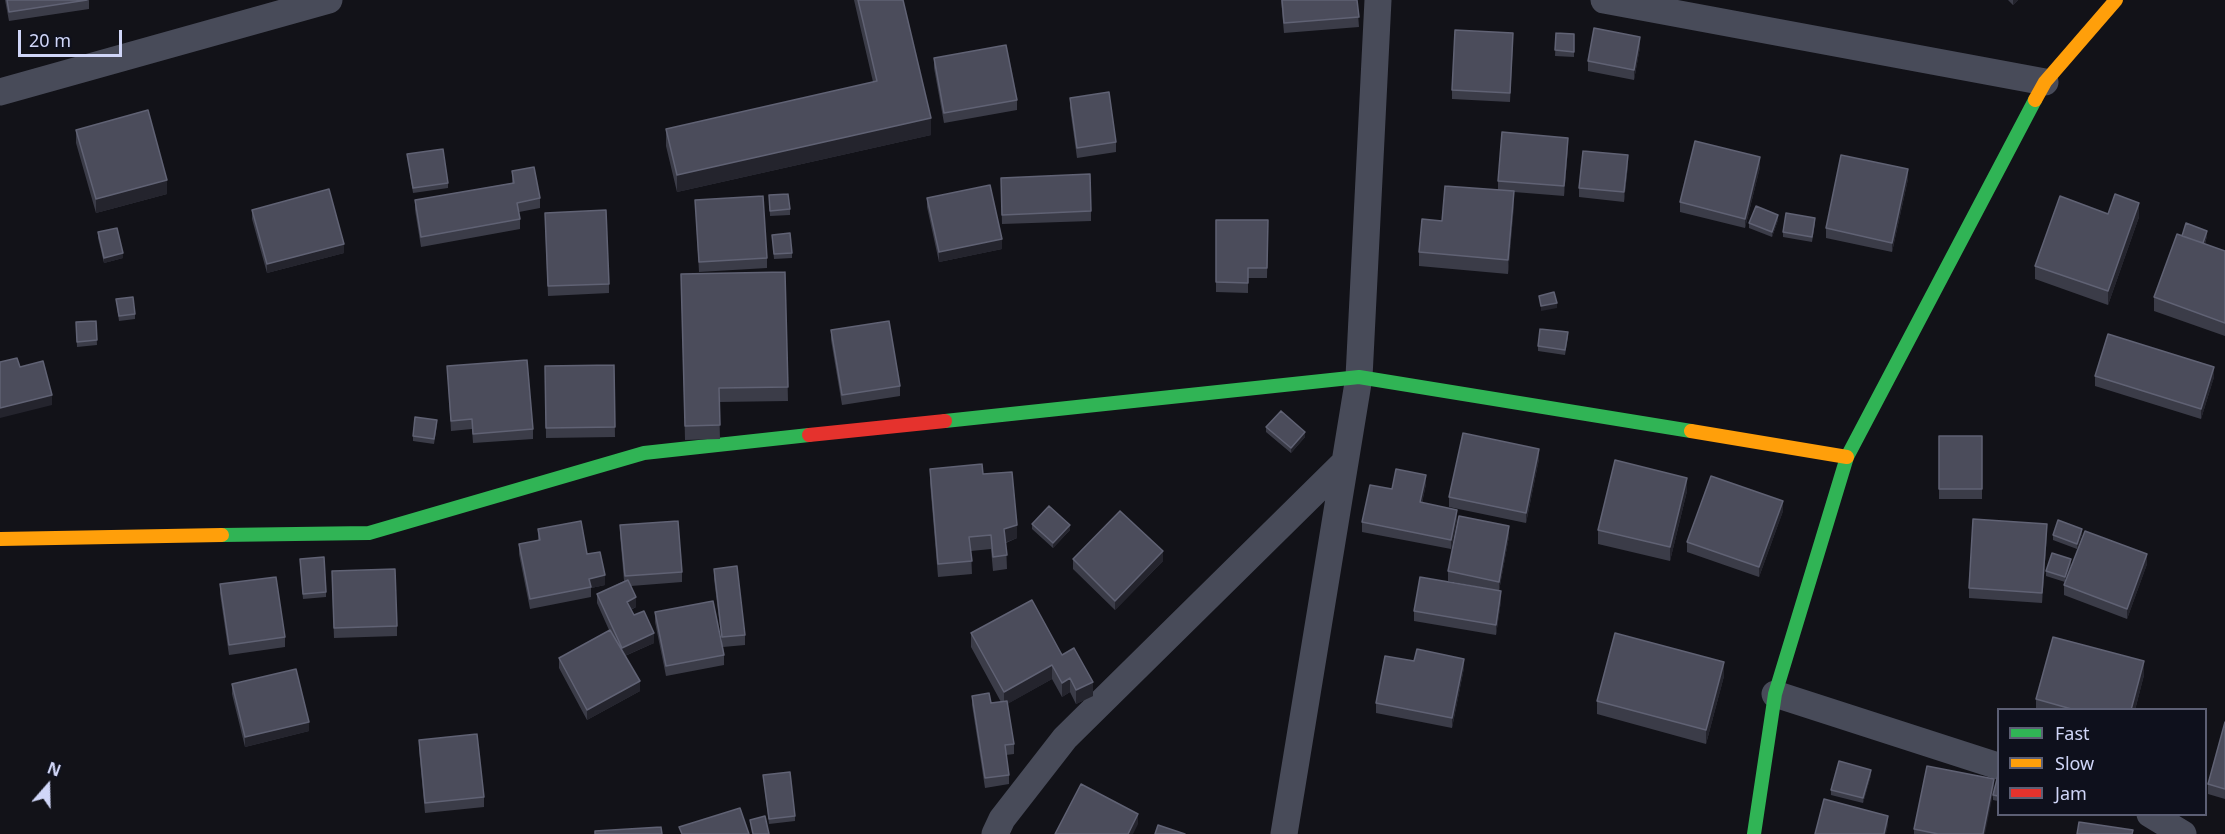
<!DOCTYPE html>
<html>
<head>
<meta charset="utf-8">
<style>
	body { margin:0 }
	#map { position:relative; width:2225px; height:834px; overflow:hidden; background:#121218; font-family:"Noto Sans",sans-serif }
	canvas { display:block }
	.legend { position:absolute; left:1997px; top:708px; width:210px; height:108px; box-sizing:border-box; background:#0e101c; border:2px solid #5c5f74; margin:0; padding:8px 10px; list-style:none; font-size:18px; color:#d0d6f8 }
	.legend li { display:flex; align-items:center; gap:12px; height:30px }
	.legend b { width:30px; border:2px solid #5c5f74 }
	.north { position:absolute; left:18px; top:756px; width:60px; height:60px; -webkit-text-stroke:4px #0e101c; paint-order:stroke; rotate:20deg; font-size:16px; font-weight:700; line-height:24px; text-align:center; color:#d0d6f8 }
	.north::after { content:''; display:block; margin:auto; width:21px; height:27px; background:#d0d6f8; clip-path:polygon(50% 0,100% 100%,50% 72%,0 100%) }
	.scale { position:absolute; left:18px; top:30px; width:104px; height:27px; box-sizing:border-box; border:3px solid #d0d6f8; border-top:0; padding-left:8px; font-size:18px; line-height:21px; white-space:nowrap; color:#d0d6f8; -webkit-text-stroke:4px #0e101c; paint-order:stroke }
</style>
</head>
<body>
<div id="map">
<canvas width="2225" height="834"></canvas>
<ul class="legend">
<li><b style="height:8px;background:#30b455"></b>Fast</li>
<li><b style="height:8px;background:#ff9f0a"></b>Slow</li>
<li><b style="height:8px;background:#e5322d"></b>Jam</li>
</ul>
<div class="north">N</div>
<div class="scale">20 m</div>
</div>
<script>
const ctx = document.querySelector('canvas').getContext('2d');
ctx.lineJoin = 'round';
const toPath = rows => new Path2D(rows.map(r => 'M' + r).join(''));
function trace(path, color, width, dash) { ctx.strokeStyle = color; ctx.lineWidth = width; ctx.lineCap = dash ? 'butt' : 'round'; ctx.setLineDash(dash || []); ctx.stroke(path); }
function paint(path, color) { ctx.fillStyle = color; ctx.fill(path, 'evenodd'); }
const street = toPath([
	[1604,0,2045,82],
	[0,92,329,0],
	[1775,694,1998,766],
	[2150,814,2183,834],
	[995,834,1002,819,1065,738,1345,462],
	[1284,834,1359,377,1378,0]
]);
const fast = toPath([
	[945,421,1359,377,1691,431],
	[222,535,369,533,644,453,809,435],
	[1754,834,1775,694,1847,457,2035,100]
]);
const slow = toPath([
	[2035,100,2045,82,2116,0],
	[1691,431,1847,457],
	[0,539,222,535]
]);
const jam = toPath([
	[809,435,945,421]
]);
const wall = toPath([
	[5,0,89,0,89,9,9,21],
	[854,0,903,0,931,135,677,192,666,146,666,129,873,82],
	[1281,0,1357,0,1359,27,1284,33],
	[2008,0,2018,0,2013,5],
	[1556,33,1574,34,1574,57,1555,56],
	[1513,42,1510,102,1452,99,1452,90],
	[1640,47,1634,80,1588,71,1588,61],
	[934,58,1017,100,1017,110,944,123,934,68],
	[1070,98,1116,142,1116,152,1077,158,1070,108],
	[76,130,167,194,96,213,76,143],
	[1568,148,1564,196,1514,192,1514,205,1508,274,1419,266,1419,252,1442,221,1498,190,1498,181],
	[407,154,448,183,448,188,413,193],
	[1628,165,1624,202,1579,197,1579,188],
	[1760,167,1745,228,1680,212,1680,202],
	[512,171,540,198,540,208,519,212,520,219,520,229,421,247,415,210,415,200,512,183],
	[1908,179,1892,252,1826,238,1826,228],
	[1001,187,1091,211,1091,221,1002,224],
	[769,195,790,209,790,215,770,216],
	[927,198,1002,249,939,262,927,207],
	[695,200,767,258,767,268,699,272],
	[252,210,344,253,267,273,252,219],
	[2108,214,2139,217,2108,305,2035,279,2035,266],
	[1216,220,1268,220,1267,278,1248,278,1248,293,1216,292],
	[1778,220,1772,237,1749,228,1749,223],
	[545,223,609,284,609,293,548,296],
	[1815,223,1812,242,1783,237,1783,232],
	[98,232,123,258,104,263,98,238],
	[772,235,792,253,792,258,774,259],
	[2182,236,2207,236,2205,244,2225,251,2225,336,2154,311,2154,297],
	[785,272,788,401,719,402,720,439,685,440,681,274],
	[116,299,135,314,135,319,119,321],
	[96,321,97,345,77,347,76,322],
	[831,330,900,386,900,396,842,405,831,340],
	[1568,337,1565,355,1538,351,1538,346],
	[614,365,615,437,546,438,545,366],
	[447,366,533,429,533,439,473,443,472,429,451,431],
	[2095,376,2214,377,2201,419,2095,386],
	[437,425,434,444,413,441,413,436],
	[1266,427,1305,437,1291,453,1266,432],
	[1939,436,1982,436,1982,499,1939,499],
	[1539,459,1526,523,1449,507,1449,497],
	[930,469,983,474,1017,538,1006,543,1007,569,993,571,991,549,971,551,972,574,938,577,930,483],
	[1426,484,1422,503,1457,519,1451,549,1362,532,1362,522,1392,489],
	[1687,491,1670,561,1598,544,1598,530],
	[1783,511,1759,577,1687,552,1687,542],
	[1032,524,1070,530,1053,548,1032,529],
	[620,525,682,572,682,582,631,586,636,607,631,610,634,615,654,643,625,656,640,691,587,720,559,668,559,658,609,630,597,603,597,594,624,581,620,535],
	[538,529,587,554,605,585,591,588,591,597,530,609,519,554,519,544,538,540],
	[2047,534,2042,603,1969,598,1969,588],
	[2082,534,2077,549,2053,540,2053,535],
	[1509,536,1499,591,1501,601,1496,635,1414,621,1414,611,1489,589,1448,581,1448,571],
	[1073,559,1163,561,1115,610,1073,569],
	[300,564,326,592,326,597,303,599],
	[2071,564,2065,582,2046,576,2046,571],
	[2147,564,2127,619,2064,595,2064,585],
	[714,569,745,635,745,645,723,647,724,655,724,665,666,676,655,622,655,612,722,643,714,579],
	[332,581,397,626,397,636,334,638],
	[220,584,285,637,285,647,229,655,220,594],
	[971,633,1062,655,1093,696,1076,704,1070,692,1062,697,1052,679,1007,704,1014,744,1014,754,1006,755,1009,775,1009,784,985,788,972,705,972,696,991,703,1001,702,971,647],
	[1414,661,1464,668,1452,728,1376,713,1376,703],
	[2144,675,2135,710,2036,710,2036,699],
	[1724,676,1706,744,1597,714,1597,701],
	[232,684,309,731,245,747,232,694],
	[2225,722,2225,799,2208,794,2208,784],
	[419,740,484,797,484,807,425,813,419,750],
	[763,775,795,816,795,821,769,824],
	[1871,775,1863,803,1831,795,1831,790],
	[1998,775,1998,801,1993,800,1993,795],
	[1914,829,1985,834,1914,834]
]);
const shadedWall = toPath([
	[2013,0,2018,0,2013,5],
	[1640,37,1640,47,1634,80,1634,70],
	[931,118,931,135,677,192,677,175],
	[1568,138,1568,148,1564,196,1564,186],
	[1628,155,1628,165,1624,202,1624,192],
	[1760,157,1760,167,1745,228,1745,219],
	[1908,169,1908,179,1892,252,1892,243],
	[167,180,167,194,96,213,96,199],
	[1514,191,1514,205,1508,274,1508,260],
	[2139,203,2139,217,2108,305,2108,291],
	[1778,215,1778,220,1772,237,1772,232],
	[2207,231,2207,236,2201,254,2201,249],
	[1002,239,1002,249,939,262,939,252],
	[344,244,344,253,267,273,267,264],
	[123,253,123,258,104,263,104,258],
	[1557,303,1557,308,1541,311,1541,306],
	[2214,367,2214,377,2201,419,2201,409],
	[52,395,52,405,0,418,0,408],
	[1305,432,1305,437,1291,453,1291,448],
	[1539,449,1539,459,1526,523,1526,513],
	[1426,475,1426,484,1420,512,1420,502],
	[1687,478,1687,491,1670,561,1670,547],
	[1783,501,1783,511,1759,577,1759,567],
	[1457,510,1457,519,1451,549,1451,540],
	[2047,524,2047,534,2042,603,2042,593],
	[1017,525,1017,538,1004,543,1004,529],
	[1070,525,1070,530,1053,548,1053,543],
	[1509,526,1509,536,1499,591,1499,582],
	[2082,529,2082,534,2077,549,2077,544],
	[1163,551,1163,561,1115,610,1115,601],
	[2147,554,2147,564,2127,619,2127,609],
	[2071,559,2071,564,2065,582,2065,577],
	[605,575,605,585,591,588,589,579],
	[1501,591,1501,601,1496,635,1496,625],
	[636,597,636,607,627,611,627,602],
	[654,633,654,643,622,657,622,648],
	[1464,659,1464,668,1452,728,1452,718],
	[2144,661,2144,675,2135,710,2131,710],
	[1724,662,1724,676,1706,744,1706,730],
	[1052,665,1052,679,1004,706,1004,692],
	[1070,678,1070,692,1062,697,1062,683],
	[640,681,640,691,587,720,587,710],
	[1093,682,1093,696,1076,704,1076,690],
	[309,722,309,731,245,747,245,737],
	[1871,770,1871,775,1863,803,1863,798],
	[1994,779,1994,789,1985,834,1983,834],
	[1138,814,1138,824,1133,834,1128,834],
	[1888,816,1888,825,1886,834,1884,834]
]);
const building = toPath([
	[7,0,87,0,9,12,7,0],
	[858,0,903,0,931,118,677,175,666,129,877,81,858,0],
	[1282,0,1357,0,1359,17,1284,23,1282,0],
	[1594,28,1640,37,1634,70,1588,61,1594,28],
	[1455,30,1513,33,1510,93,1452,90,1455,30],
	[1556,33,1574,34,1574,52,1555,50,1556,33],
	[1006,45,1017,100,944,113,934,58,1006,45],
	[1109,92,1116,142,1077,148,1070,98,1109,92],
	[148,110,167,180,96,199,76,130,148,110],
	[1502,132,1568,138,1564,186,1498,181,1502,132],
	[1695,141,1760,157,1745,219,1680,202,1695,141],
	[443,149,448,183,413,188,407,154,443,149],
	[1583,151,1628,155,1624,192,1579,188,1583,151],
	[1841,155,1908,169,1892,243,1826,228,1841,155],
	[534,167,540,198,517,203,520,219,421,237,415,200,514,183,512,171,534,167],
	[1090,174,1091,211,1002,215,1001,178,1090,174],
	[990,185,1002,239,939,252,927,198,990,185],
	[1445,186,1514,191,1508,260,1419,252,1422,219,1442,221,1445,186],
	[329,189,344,244,267,264,252,210,329,189],
	[788,194,790,209,770,211,769,195,788,194],
	[2115,194,2139,203,2108,291,2035,266,2060,196,2108,214,2115,194],
	[763,196,767,258,699,262,695,200,763,196],
	[1756,206,1778,215,1772,232,1749,223,1756,206],
	[606,210,609,284,548,286,545,213,606,210],
	[1786,213,1815,218,1812,237,1783,232,1786,213],
	[1216,220,1268,220,1267,268,1248,268,1248,283,1216,282,1216,220],
	[2186,223,2207,231,2203,243,2182,236,2186,223],
	[117,228,123,253,104,258,98,232,117,228],
	[790,233,792,253,774,254,772,235,790,233],
	[2177,234,2225,251,2225,323,2154,297,2177,234],
	[785,272,788,387,719,388,720,425,685,426,681,274,785,272],
	[1554,292,1557,303,1541,306,1539,296,1554,292],
	[133,297,135,314,119,316,116,299,133,297],
	[96,321,97,340,77,342,76,322,96,321],
	[889,321,900,386,842,395,831,330,889,321],
	[1540,329,1568,332,1565,350,1538,346,1540,329],
	[2108,334,2214,367,2201,409,2095,376,2108,334],
	[17,358,20,367,43,361,52,395,0,408,0,362,17,358],
	[527,360,533,429,473,434,472,419,451,421,447,366,527,360],
	[614,365,615,427,546,428,545,366,614,365],
	[1281,411,1305,432,1291,448,1266,427,1281,411],
	[415,417,437,420,434,439,413,436,415,417],
	[1463,433,1539,449,1526,513,1449,497,1463,433],
	[1939,436,1982,436,1982,489,1939,489,1939,436],
	[1615,460,1687,478,1670,547,1598,530,1615,460],
	[982,464,983,474,1012,472,1017,525,1004,529,1007,555,993,557,991,535,969,537,972,561,938,564,930,469,982,464],
	[1396,469,1426,475,1420,502,1457,510,1451,540,1362,522,1370,485,1392,489,1396,469],
	[1711,476,1783,501,1759,567,1687,542,1711,476],
	[1049,506,1070,525,1053,543,1032,524,1049,506],
	[1120,511,1163,551,1115,601,1073,559,1120,511],
	[1459,516,1509,526,1499,582,1448,571,1459,516],
	[1973,519,2047,524,2042,593,1969,588,1973,519],
	[2058,520,2082,529,2077,544,2053,535,2058,520],
	[581,521,587,554,600,552,605,575,589,579,591,587,530,599,519,544,540,540,538,529,581,521],
	[678,521,682,572,625,576,620,525,678,521],
	[2085,531,2147,554,2127,609,2064,585,2085,531],
	[2052,553,2071,559,2065,577,2046,571,2052,553],
	[324,557,326,592,303,594,300,559,324,557],
	[737,566,745,635,722,637,714,569,737,566],
	[395,569,397,626,334,628,332,571,395,569],
	[276,577,285,637,229,645,220,584,276,577],
	[1420,577,1501,591,1496,625,1414,611,1420,577],
	[628,580,636,597,627,602,634,615,644,611,654,633,622,648,597,594,628,580],
	[1032,600,1062,655,1074,648,1093,682,1076,690,1070,678,1062,683,1052,665,1004,692,971,633,1032,600],
	[713,601,724,655,666,666,655,612,713,601],
	[610,630,640,681,587,710,559,658,610,630],
	[1615,633,1724,662,1706,730,1597,701,1615,633],
	[2053,637,2144,661,2131,710,2075,710,2036,699,2053,637],
	[1417,649,1464,659,1452,718,1376,703,1385,656,1414,661,1417,649],
	[296,669,309,722,245,737,232,684,296,669],
	[989,693,991,703,1007,701,1014,744,1005,745,1009,775,985,778,972,696,989,693],
	[2225,722,2225,789,2208,784,2225,722],
	[477,734,484,797,425,803,419,740,477,734],
	[1839,761,1871,770,1863,798,1831,790,1839,761],
	[1927,766,1994,779,1983,834,1938,834,1914,829,1927,766],
	[790,772,795,816,769,819,763,775,790,772],
	[1998,775,1998,796,1993,795,1998,775],
	[1081,784,1138,814,1128,834,1055,834,1081,784],
	[1824,799,1888,816,1884,834,1815,834,1824,799],
	[740,808,749,834,682,834,679,827,740,808],
	[765,816,769,834,753,834,750,820,765,816],
	[2079,822,2133,830,2132,834,2077,834,2079,822],
	[1158,825,1185,834,1155,834,1158,825],
	[661,827,662,834,595,834,595,831,661,827]
]);
trace(street, '#484b59', 27);
trace(fast, '#30b455', 14);
trace(slow, '#ff9f0a', 14);
trace(jam, '#e5322d', 14);
paint(wall, '#3b3c48');
paint(shadedWall, '#24242d');
paint(building, '#4b4c5b');
trace(building, '#606274', 1.5);
</script>
</body>
</html>
